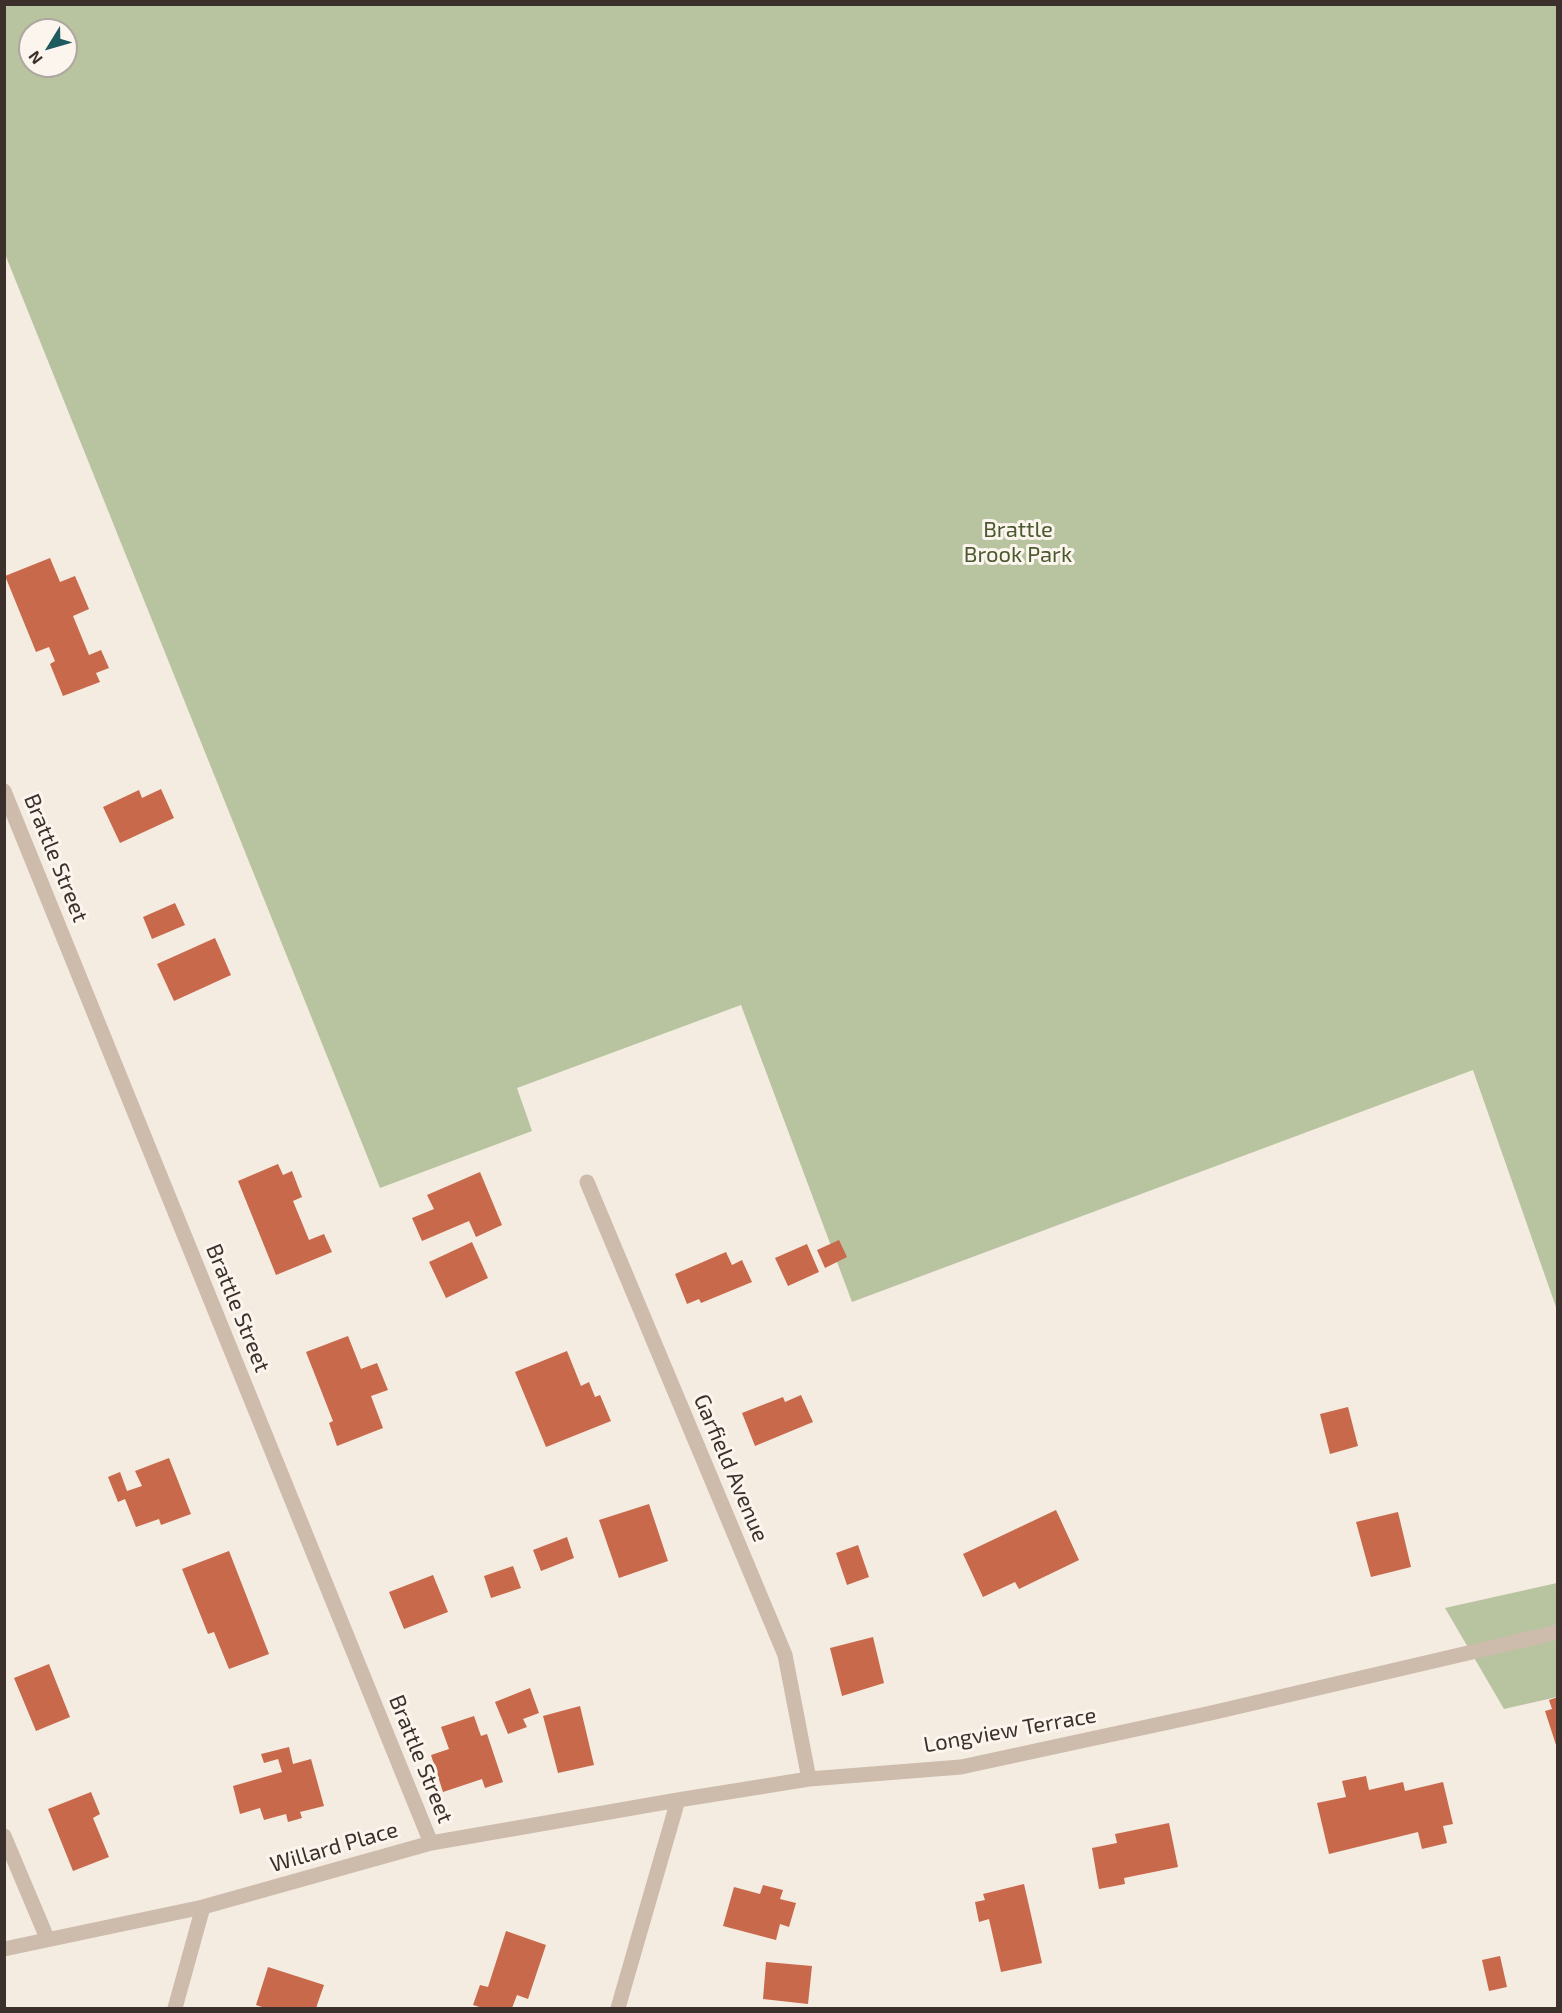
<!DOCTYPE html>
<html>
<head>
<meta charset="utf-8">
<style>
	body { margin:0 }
	#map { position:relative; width:1562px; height:2013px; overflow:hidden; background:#f4ebe1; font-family:"Exo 2",sans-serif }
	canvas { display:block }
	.frame { position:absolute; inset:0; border:6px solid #3b302b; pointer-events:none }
	.north { position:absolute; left:18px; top:18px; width:60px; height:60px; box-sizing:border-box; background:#fbf5ee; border:2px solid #aea6a0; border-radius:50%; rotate:233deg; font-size:16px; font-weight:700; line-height:24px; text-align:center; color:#3b302b }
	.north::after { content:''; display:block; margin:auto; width:21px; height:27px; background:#1f5a5e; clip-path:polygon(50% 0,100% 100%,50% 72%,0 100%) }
</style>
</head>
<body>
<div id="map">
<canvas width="1562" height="2013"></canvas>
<div class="frame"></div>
<div class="north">N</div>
</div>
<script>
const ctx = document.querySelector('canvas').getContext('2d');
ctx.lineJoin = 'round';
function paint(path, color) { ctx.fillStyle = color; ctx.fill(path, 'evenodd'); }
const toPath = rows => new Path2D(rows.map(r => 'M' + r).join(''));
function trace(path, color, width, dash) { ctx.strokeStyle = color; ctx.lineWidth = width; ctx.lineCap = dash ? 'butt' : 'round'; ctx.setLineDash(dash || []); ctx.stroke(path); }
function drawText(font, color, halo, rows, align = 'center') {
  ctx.font = font + ' "Exo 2",sans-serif'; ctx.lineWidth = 6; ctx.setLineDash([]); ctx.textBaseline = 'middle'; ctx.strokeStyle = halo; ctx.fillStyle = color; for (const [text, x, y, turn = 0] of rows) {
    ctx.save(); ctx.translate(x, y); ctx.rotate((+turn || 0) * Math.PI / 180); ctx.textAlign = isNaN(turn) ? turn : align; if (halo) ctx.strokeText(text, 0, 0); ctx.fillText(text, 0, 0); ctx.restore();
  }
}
const green = toPath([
	[5,5,1557,5,1557,1310,1473,1070,852,1302,741,1005,517,1088,532,1131,380,1188,5,254],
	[30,30,66,30,66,66,30,66],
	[1557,1583,1557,1697,1504,1709,1445,1608]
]);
const building = toPath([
	[50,558,60,582,75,576,89,609,73,616,89,655,101,650,109,668,96,673,100,682,63,696,50,664,55,661,49,647,36,652,5,576],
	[161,789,174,818,120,843,103,807,139,790,142,798],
	[175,903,185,925,152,939,143,917],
	[215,938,231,975,174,1001,157,964],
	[278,1164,283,1175,292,1171,302,1197,293,1201,309,1240,324,1234,332,1252,276,1275,238,1181],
	[480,1172,502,1225,476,1237,469,1221,422,1241,412,1218,434,1209,427,1195],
	[839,1240,847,1257,825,1268,817,1250],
	[472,1242,488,1278,446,1298,429,1262],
	[807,1244,819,1272,788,1286,775,1258],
	[726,1252,732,1265,742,1260,752,1282,701,1303,699,1299,687,1304,675,1274],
	[348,1336,361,1369,377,1363,388,1390,371,1396,383,1428,337,1446,329,1423,333,1421,306,1352],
	[567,1351,581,1386,589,1382,595,1397,600,1395,611,1421,546,1447,515,1372],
	[801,1395,813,1422,755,1446,742,1413,783,1397,785,1402],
	[1348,1407,1358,1446,1330,1454,1320,1414],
	[169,1458,191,1514,161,1525,159,1519,136,1527,125,1499,118,1502,108,1477,120,1472,127,1491,142,1486,135,1471],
	[649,1504,668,1561,619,1578,599,1520],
	[1056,1510,1079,1560,1019,1589,1015,1582,983,1597,963,1554],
	[1398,1512,1411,1567,1371,1577,1356,1522],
	[567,1537,574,1558,541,1571,533,1550],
	[858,1545,869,1577,847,1585,836,1553],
	[229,1551,269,1654,229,1669,214,1632,208,1634,182,1569],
	[513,1566,521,1588,491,1598,484,1576],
	[433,1575,448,1612,404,1629,389,1592],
	[873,1637,884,1683,842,1696,830,1648],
	[49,1664,70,1717,36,1731,14,1678],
	[530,1688,539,1713,523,1719,527,1727,508,1734,495,1702],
	[1558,1697,1558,1748,1557,1748,1545,1711,1552,1709,1549,1700],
	[580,1706,594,1765,558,1773,543,1716],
	[474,1716,481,1736,487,1734,503,1782,485,1788,482,1779,443,1792,431,1755,449,1749,441,1727],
	[289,1747,293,1764,311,1759,324,1806,300,1812,302,1818,288,1822,286,1814,264,1820,260,1808,240,1814,233,1786,282,1772,278,1759,264,1763,261,1754],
	[1366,1776,1369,1790,1403,1782,1405,1791,1443,1782,1453,1824,1443,1826,1447,1843,1422,1849,1418,1832,1329,1854,1317,1803,1346,1797,1342,1781],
	[91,1792,100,1814,93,1818,109,1857,73,1871,48,1809],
	[1169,1823,1178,1867,1124,1878,1125,1884,1099,1889,1092,1848,1117,1843,1115,1834],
	[1024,1884,1042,1963,1001,1972,989,1919,979,1922,975,1902,985,1900,983,1894],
	[763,1885,783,1890,780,1899,796,1903,789,1927,780,1924,776,1940,723,1926,734,1887,760,1894],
	[506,1931,546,1945,528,1999,517,1995,512,2008,483,2008,473,2005,480,1985,488,1987],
	[1500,1956,1507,1987,1489,1991,1482,1960],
	[766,1962,812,1966,808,2004,763,1999],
	[268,1967,324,1985,316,2008,265,2008,256,2005]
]);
const minor = toPath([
	[4,791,431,1843],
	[587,1182,785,1655,809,1779],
	[4,1836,47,1938],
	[4,1949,203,1907,431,1843,678,1800],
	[175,2008,203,1907],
	[618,2008,678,1800,809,1779,961,1767,1211,1713,1558,1632]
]);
const parkNames = [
	["Brattle",1018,530],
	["Brook Park",1018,555]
];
const streetNames = [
	["Brattle Street",56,858,68],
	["Brattle Street",238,1308,68],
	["Garfield Avenue",731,1468,67],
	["Longview Terrace",1010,1730,-10],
	["Brattle Street",421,1759,68],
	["Willard Place",334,1847,-16]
];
paint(green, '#b8c4a0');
paint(building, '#c8694b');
trace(minor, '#cdbbac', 15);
drawText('22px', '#4a5a2e', '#fbf5ee', parkNames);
drawText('22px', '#3b302b', '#fbf5ee', streetNames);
</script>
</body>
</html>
